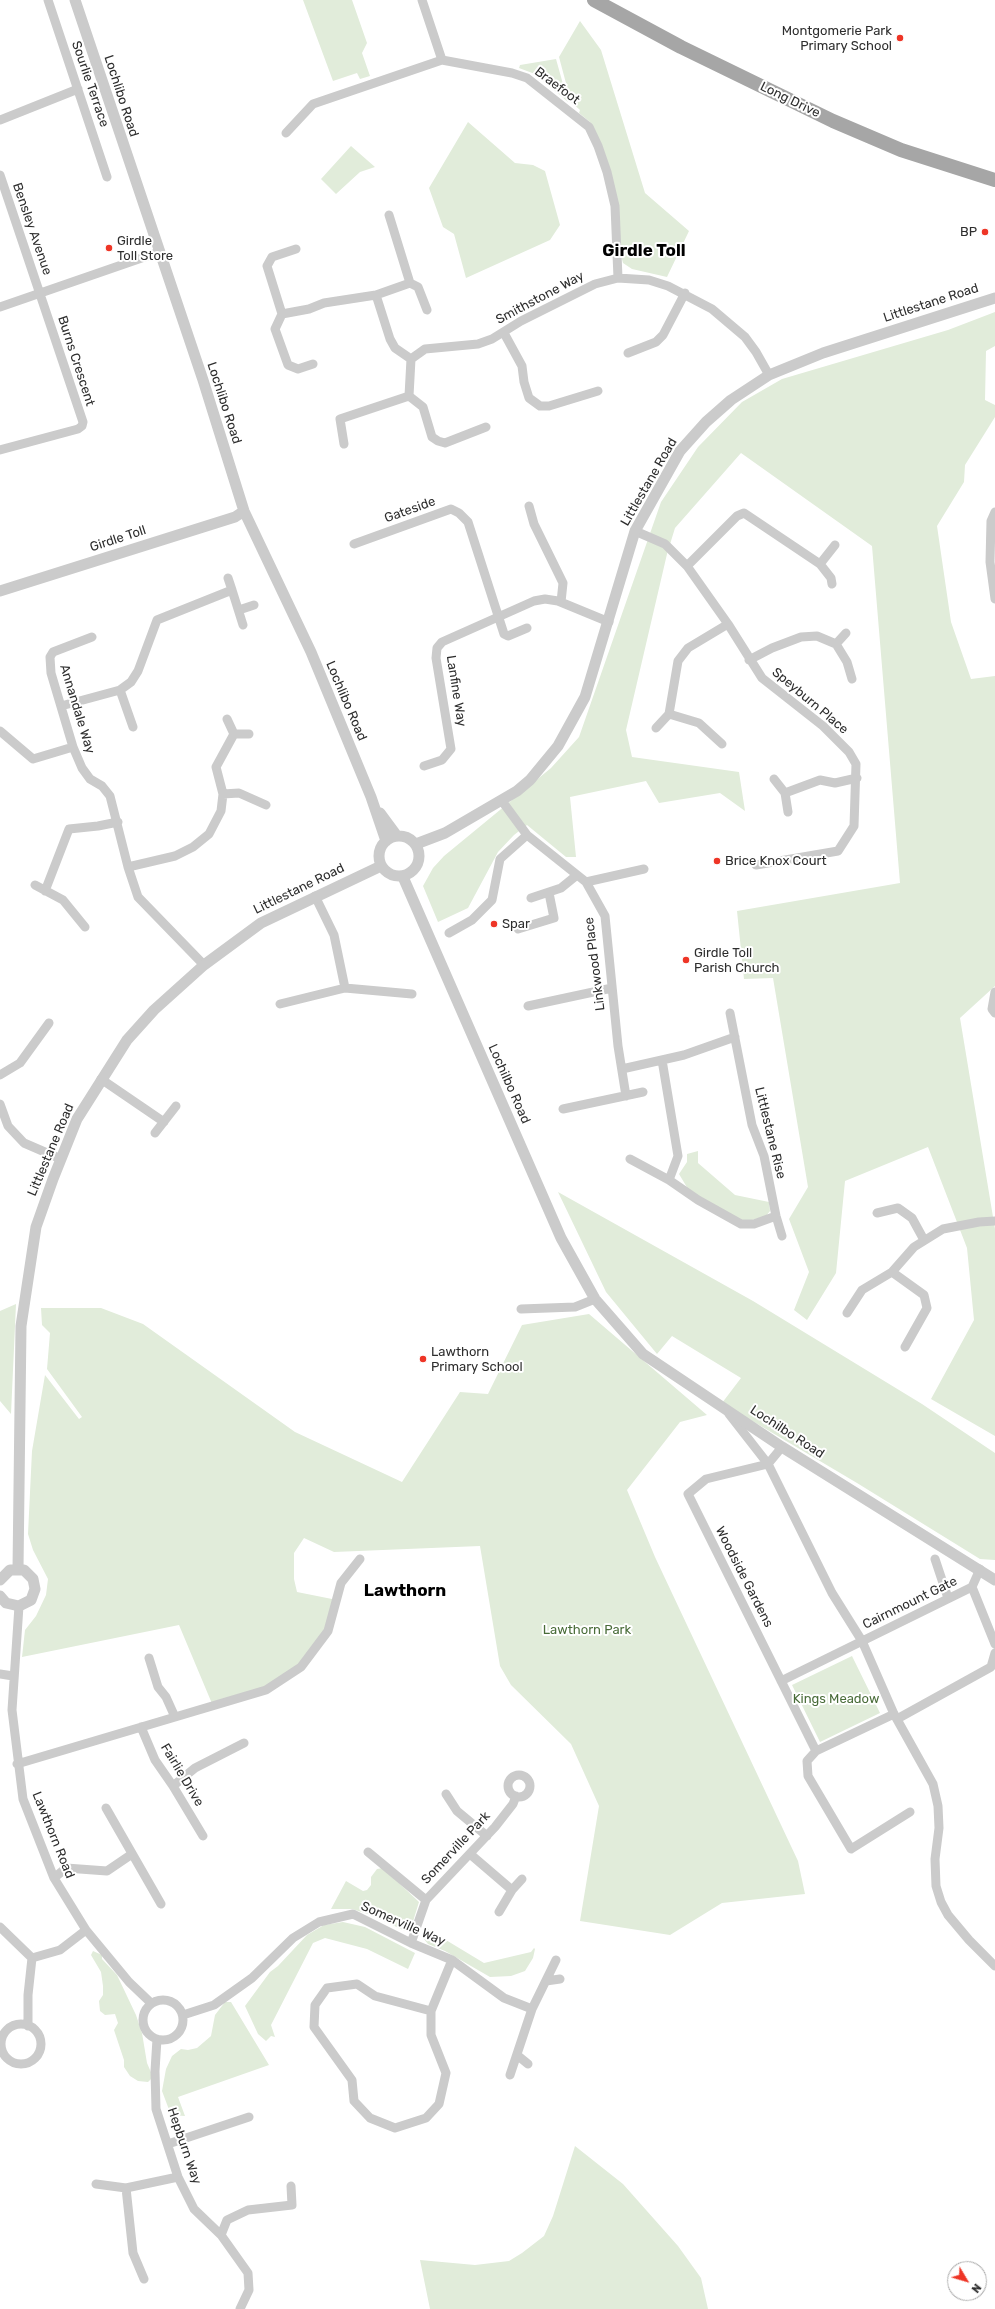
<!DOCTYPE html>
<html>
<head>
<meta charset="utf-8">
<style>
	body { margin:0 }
	#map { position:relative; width:995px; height:2309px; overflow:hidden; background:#fff; font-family:Rubik,sans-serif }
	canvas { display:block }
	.north { position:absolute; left:947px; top:2261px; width:40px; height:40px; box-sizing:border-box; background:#fff; border:1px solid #ababab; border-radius:50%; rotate:128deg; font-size:11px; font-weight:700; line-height:16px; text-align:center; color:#2e2e2e }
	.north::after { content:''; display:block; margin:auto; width:14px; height:18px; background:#ee3526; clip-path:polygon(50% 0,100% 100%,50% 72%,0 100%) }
</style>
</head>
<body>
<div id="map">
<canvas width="995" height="2309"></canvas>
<div class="north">N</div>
</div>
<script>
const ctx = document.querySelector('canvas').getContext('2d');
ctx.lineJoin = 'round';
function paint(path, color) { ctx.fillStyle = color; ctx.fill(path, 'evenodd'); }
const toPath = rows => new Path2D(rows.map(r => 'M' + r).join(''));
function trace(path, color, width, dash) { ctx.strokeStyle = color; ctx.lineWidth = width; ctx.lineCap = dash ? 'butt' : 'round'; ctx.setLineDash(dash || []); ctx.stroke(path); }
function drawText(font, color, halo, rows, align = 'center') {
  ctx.font = font + ' Rubik,sans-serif'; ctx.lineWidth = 4; ctx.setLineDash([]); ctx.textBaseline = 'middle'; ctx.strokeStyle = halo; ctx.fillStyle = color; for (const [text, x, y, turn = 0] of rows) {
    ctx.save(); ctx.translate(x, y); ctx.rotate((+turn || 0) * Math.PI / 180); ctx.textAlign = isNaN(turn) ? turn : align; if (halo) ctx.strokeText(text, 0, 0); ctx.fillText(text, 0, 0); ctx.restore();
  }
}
const green = toPath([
	[303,0,352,0,367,43,362,53,370,76,360,79,357,73,333,81],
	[580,21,601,50,645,193,689,231,667,277,632,269,623,263,620,252,617,201,590,122,579,113,580,110,571,102,559,57],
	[556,59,568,102,535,74,519,68,520,65],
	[468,122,515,163,533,165,545,171,560,225,550,240,466,278,454,234,443,227,429,188],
	[351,146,375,167,360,172,336,194,321,179],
	[995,312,995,346,986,351,985,400,995,405,995,417,965,465,964,482,937,526,951,622,971,679,995,676,995,986,960,1018,995,1229,995,1436,931,1399,974,1320,967,1248,928,1147,845,1181,836,1273,807,1320,794,1310,809,1272,789,1219,808,1187,773,978,744,979,737,911,900,883,872,546,741,453,675,528,667,554,626,730,632,757,739,772,745,811,720,793,659,803,646,781,570,797,576,857,566,857,527,825,514,835,498,852,468,908,438,922,423,886,433,868,444,856,551,768,579,737,661,502,698,447,742,402,782,379,948,330],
	[698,1151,698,1163,735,1195,769,1202,770,1211,766,1216,745,1222,708,1202,688,1189,679,1174,687,1162,687,1154],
	[558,1192,753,1301,922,1404,995,1453,995,1560,980,1559,857,1483,722,1403,741,1378,672,1336,657,1354,606,1292],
	[16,1304,11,1414,0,1401,0,1311],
	[41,1308,101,1308,143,1324,295,1432,402,1482,460,1392,488,1394,522,1325,589,1314,707,1415,680,1422,627,1490,655,1557,798,1861,805,1894,722,1903,670,1935,580,1921,599,1806,571,1744,511,1685,500,1666,480,1546,334,1552,304,1538,294,1553,294,1579,297,1592,337,1600,328,1631,301,1667,266,1690,213,1706,179,1625,22,1657,25,1630,36,1616,46,1595,48,1579,33,1550,28,1534,32,1451,45,1375,79,1419,82,1417,47,1369,50,1333,42,1325],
	[852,1656,880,1713,820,1742,792,1685],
	[383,1868,419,1902,410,1931,405,1931,371,1915,352,1909,331,1909,346,1881,363,1891,367,1890,371,1885,371,1877,377,1869],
	[343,1922,365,1927,415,1953,408,1969,367,1949,325,1938,313,1943,271,2025,275,2037,271,2036,266,2041,258,2034,245,2006,270,1972,278,1966,307,1935,324,1925],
	[426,1928,484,1963,531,1952,534,1948,535,1949,533,1958,525,1971,511,1976,490,1977,445,1951,428,1944,423,1938],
	[93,1951,102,1955,102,1959,117,1975,136,2015,142,2033,147,2063,153,2077,148,2082,138,2081,130,2076,124,2067,124,2060,114,2030,118,2023,115,2014,105,2015,100,2011,99,2001,103,1995,103,1986,101,1972,91,1955],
	[225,2002,231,2002,269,2065,178,2097,185,2116,171,2115,162,2091,166,2069,172,2056,181,2049,188,2050,197,2048,211,2036,215,2015],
	[575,2146,623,2184,678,2246,701,2278,708,2309,430,2309,420,2260,475,2265,509,2261,522,2253,544,2236,553,2216]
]);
const minor = toPath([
	[48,0,107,177],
	[422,0,442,60],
	[0,120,78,89],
	[286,133,313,104,442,60,512,73,527,78,589,127,598,146,607,172,615,206,618,278],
	[0,175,83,422,82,426,78,429,0,450],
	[389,215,410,283],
	[376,295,410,283,418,287,427,310],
	[0,307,159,252],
	[282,314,309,309,324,303,376,295,390,339,395,348,411,359],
	[282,314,267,266,272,257,296,249],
	[282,314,275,329,288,365,298,369,313,364],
	[504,333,522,366,524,382,529,398,540,406,549,406,598,391],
	[628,353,656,342,663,335,685,293],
	[411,359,425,349,478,344,492,339,521,321,595,284,618,278,649,280,668,286,712,309,745,337,756,352,769,375],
	[409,396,423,407,432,437,438,441,445,443,486,427],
	[344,444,340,419,409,396,411,359],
	[529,506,534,524,563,583,561,602],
	[995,512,991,521,990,562,995,599],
	[635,531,665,544,687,566,728,624,762,678,823,726,849,752,856,764,854,826,838,851,756,865],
	[354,544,451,509,459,513,468,522,504,634,508,636,527,628],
	[820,564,835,545],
	[687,566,737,516,744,513,820,564,831,578,832,584],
	[228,578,232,590],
	[239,610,254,605],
	[92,637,53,652,50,657,51,673,73,747,82,768,90,779,102,786,110,796,128,867,138,897,204,965],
	[836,644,846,633],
	[749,660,772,648,801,637,817,636,836,644,847,662,852,679],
	[120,690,133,727],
	[61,706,120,690,131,682,138,671,157,620,232,590,243,625],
	[669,714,699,723,722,744],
	[227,719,234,734],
	[656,728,669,714,678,661,688,648,728,624],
	[0,731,33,759,73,747],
	[424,766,442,760,451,749,436,658,437,648,442,642,534,601,545,599,558,601,609,622],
	[774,779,785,793,788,812],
	[785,793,820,780,835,783,857,778],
	[223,794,239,793,266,805],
	[502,801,527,835,586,882,605,916,618,1046,626,1096],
	[128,867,175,856,193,847,209,834,221,811,223,794,216,767,234,734,249,734],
	[586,882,644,869],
	[35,885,63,900,85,927],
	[45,891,69,829,98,826,118,822],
	[531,898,561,888,577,875],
	[518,929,554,918,549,893],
	[449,933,472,920,492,900,500,859,527,835],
	[345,988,412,994],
	[995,992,992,1009,995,1013],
	[280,1004,345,988,334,935,315,896],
	[528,1006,612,988],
	[730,1013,752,1125,764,1156,776,1216,782,1236],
	[662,1060,678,1156,669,1180],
	[622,1069,684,1055,735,1037],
	[0,1075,20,1063,49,1023],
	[101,1079,164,1122],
	[0,1104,8,1126,24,1143,61,1159],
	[563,1109,643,1092],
	[155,1133,176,1106],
	[630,1159,669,1180,698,1200,741,1224,754,1224,776,1216],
	[877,1213,898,1208,912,1218,924,1240],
	[892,1272,924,1295,927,1308,905,1347],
	[521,1309,575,1307,595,1299],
	[847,1313,862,1290,892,1272,914,1247,943,1229,979,1222,995,1221],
	[729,1414,768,1464,706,1479,688,1494,816,1751],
	[782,1447,768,1464,832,1593,862,1641,894,1714,933,1784,938,1806,939,1828,935,1859,936,1886,941,1902,948,1915,969,1940,995,1966],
	[935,1559,948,1598],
	[972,1587,995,1644],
	[19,1606,12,1710,23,1799,54,1878,86,1930,129,1982,151,2003],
	[149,1658,158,1687,166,1697,175,1717],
	[0,1674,13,1676],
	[781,1681,972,1587,980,1569],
	[894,1714,816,1751,807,1761,808,1776,851,1849,910,1812],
	[897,1719,991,1667,995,1653],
	[141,1727,155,1760,173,1786,203,1836],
	[17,1764,266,1690,301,1667,328,1631,341,1583,360,1559],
	'508 1786a11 11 0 1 1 22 0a11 11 0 1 1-22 0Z',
	[173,1786,195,1768,244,1743],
	[446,1794,457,1811,487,1836],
	[106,1808,161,1904],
	[368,1852,426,1900],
	[470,1854,512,1890],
	[54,1878,66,1868,107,1871,132,1854],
	[499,1912,512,1890,522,1879],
	[0,1927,32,1958,60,1950,86,1930],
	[411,1943,426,1900,495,1827,513,1804,516,1796],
	[546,1981,560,1979],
	'143 2020a20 20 0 1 1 40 0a20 20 0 1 1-40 0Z',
	[431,2011,375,1996,357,1984,327,1988,315,2005,314,2027,352,2080,354,2101,370,2118,395,2128,426,2118,439,2104,446,2073,431,2035,431,2011,452,1960],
	[183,2015,214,2005,252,1978,293,1938,319,1922,353,1914,411,1943,452,1960,504,1998,532,2009],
	'1 2044a20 20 0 1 1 40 0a20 20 0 1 1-40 0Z',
	[28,2026,28,1995,32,1958],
	[157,2039,155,2071,156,2109,178,2177,194,2209,221,2235,248,2273,249,2290,240,2309],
	[517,2055,528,2064],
	[510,2075,532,2009,556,1960],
	[168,2144,249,2117],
	[96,2184,126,2188,178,2177],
	[126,2188,133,2253,144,2279],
	[221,2235,227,2220,248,2210,292,2205,291,2186]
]);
const tertiary = toPath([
	[75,0,203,380,244,511,311,652,371,797,386,841],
	[0,591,235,517,244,511],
	[380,813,397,836],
	'379 856a20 20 0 1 1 40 0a20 20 0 1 1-40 0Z',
	[416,844,445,833,517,791,530,780,558,746,585,697,635,531,680,451,706,422,731,400,769,375,823,353,995,298],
	[403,877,561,1238,595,1299,643,1354,782,1447,995,1580],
	[18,1569,21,1326,36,1227,53,1179,77,1119,127,1040,154,1010,204,965,261,923,381,866],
	[0,1580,10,1570,24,1570,33,1579,35,1589,31,1600,19,1606,6,1603,0,1596]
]);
const primary = toPath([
	[594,0,681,47,833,121,901,150,995,180]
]);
const markers = [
	[900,38,4,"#ee3526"],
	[985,232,4,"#ee3526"],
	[109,248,4,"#ee3526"],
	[717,861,4,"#ee3526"],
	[494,924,4,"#ee3526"],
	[686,960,4,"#ee3526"],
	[423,1359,4,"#ee3526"]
];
const poiNames = [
	["Montgomerie Park",892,31,"right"],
	["Primary School",892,46,"right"],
	["BP",977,232,"right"],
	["Girdle",117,241],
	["Toll Store",117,256],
	["Brice Knox Court",725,861],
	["Spar",502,924],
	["Girdle Toll",694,953],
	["Parish Church",694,968],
	["Lawthorn",431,1352],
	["Primary School",431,1367]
];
const streetNames = [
	["Sourlie Terrace",90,84,71],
	["Braefoot",557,86,37],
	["Lochlibo Road",121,96,72],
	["Long Drive",790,100,26],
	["Bensley Avenue",32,229,71],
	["Smithstone Way",540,298,-28],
	["Littlestane Road",931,303,-18],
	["Burns Crescent",76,361,72],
	["Lochlibo Road",224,403,72],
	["Littlestane Road",649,482,-60],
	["Gateside",410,510,-20],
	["Girdle Toll",118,539,-18],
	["Lanfine Way",456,691,81],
	["Lochlibo Road",346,701,67],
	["Speyburn Place",810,701,40],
	["Annandale Way",77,709,73],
	["Littlestane Road",299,889,-26],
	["Linkwood Place",595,964,-97],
	["Lochilbo Road",509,1084,66],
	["Littlestane Rise",770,1133,76],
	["Littlestane Road",51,1150,-67],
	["Lochilbo Road",787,1432,33],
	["Woodside Gardens",744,1577,63],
	["Cairnmount Gate",910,1603,-26],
	["Fairlie Drive",182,1775,59],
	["Lawthorn Road",53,1835,68],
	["Somerville Park",456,1848,-47],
	["Somerville Way",403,1924,24],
	["Hepburn Way",184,2146,71]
];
const parkNames = [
	["Lawthorn Park",587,1630],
	["Kings Meadow",836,1699]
];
const districtNames = [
	["Girdle Toll",644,251],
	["Lawthorn",405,1591]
];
paint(green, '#e1ecda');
trace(minor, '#cbcbcb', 9);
trace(tertiary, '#cbcbcb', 11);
trace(primary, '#a6a6a6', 14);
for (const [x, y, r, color] of markers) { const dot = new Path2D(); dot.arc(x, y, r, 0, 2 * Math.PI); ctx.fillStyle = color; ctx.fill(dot); trace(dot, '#fff', 1.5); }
drawText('13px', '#2e2e2e', '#fff', poiNames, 'left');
drawText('13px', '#2e2e2e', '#fff', streetNames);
drawText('13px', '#496c39', '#fff', parkNames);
drawText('bold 17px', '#000', '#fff', districtNames);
</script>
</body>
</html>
